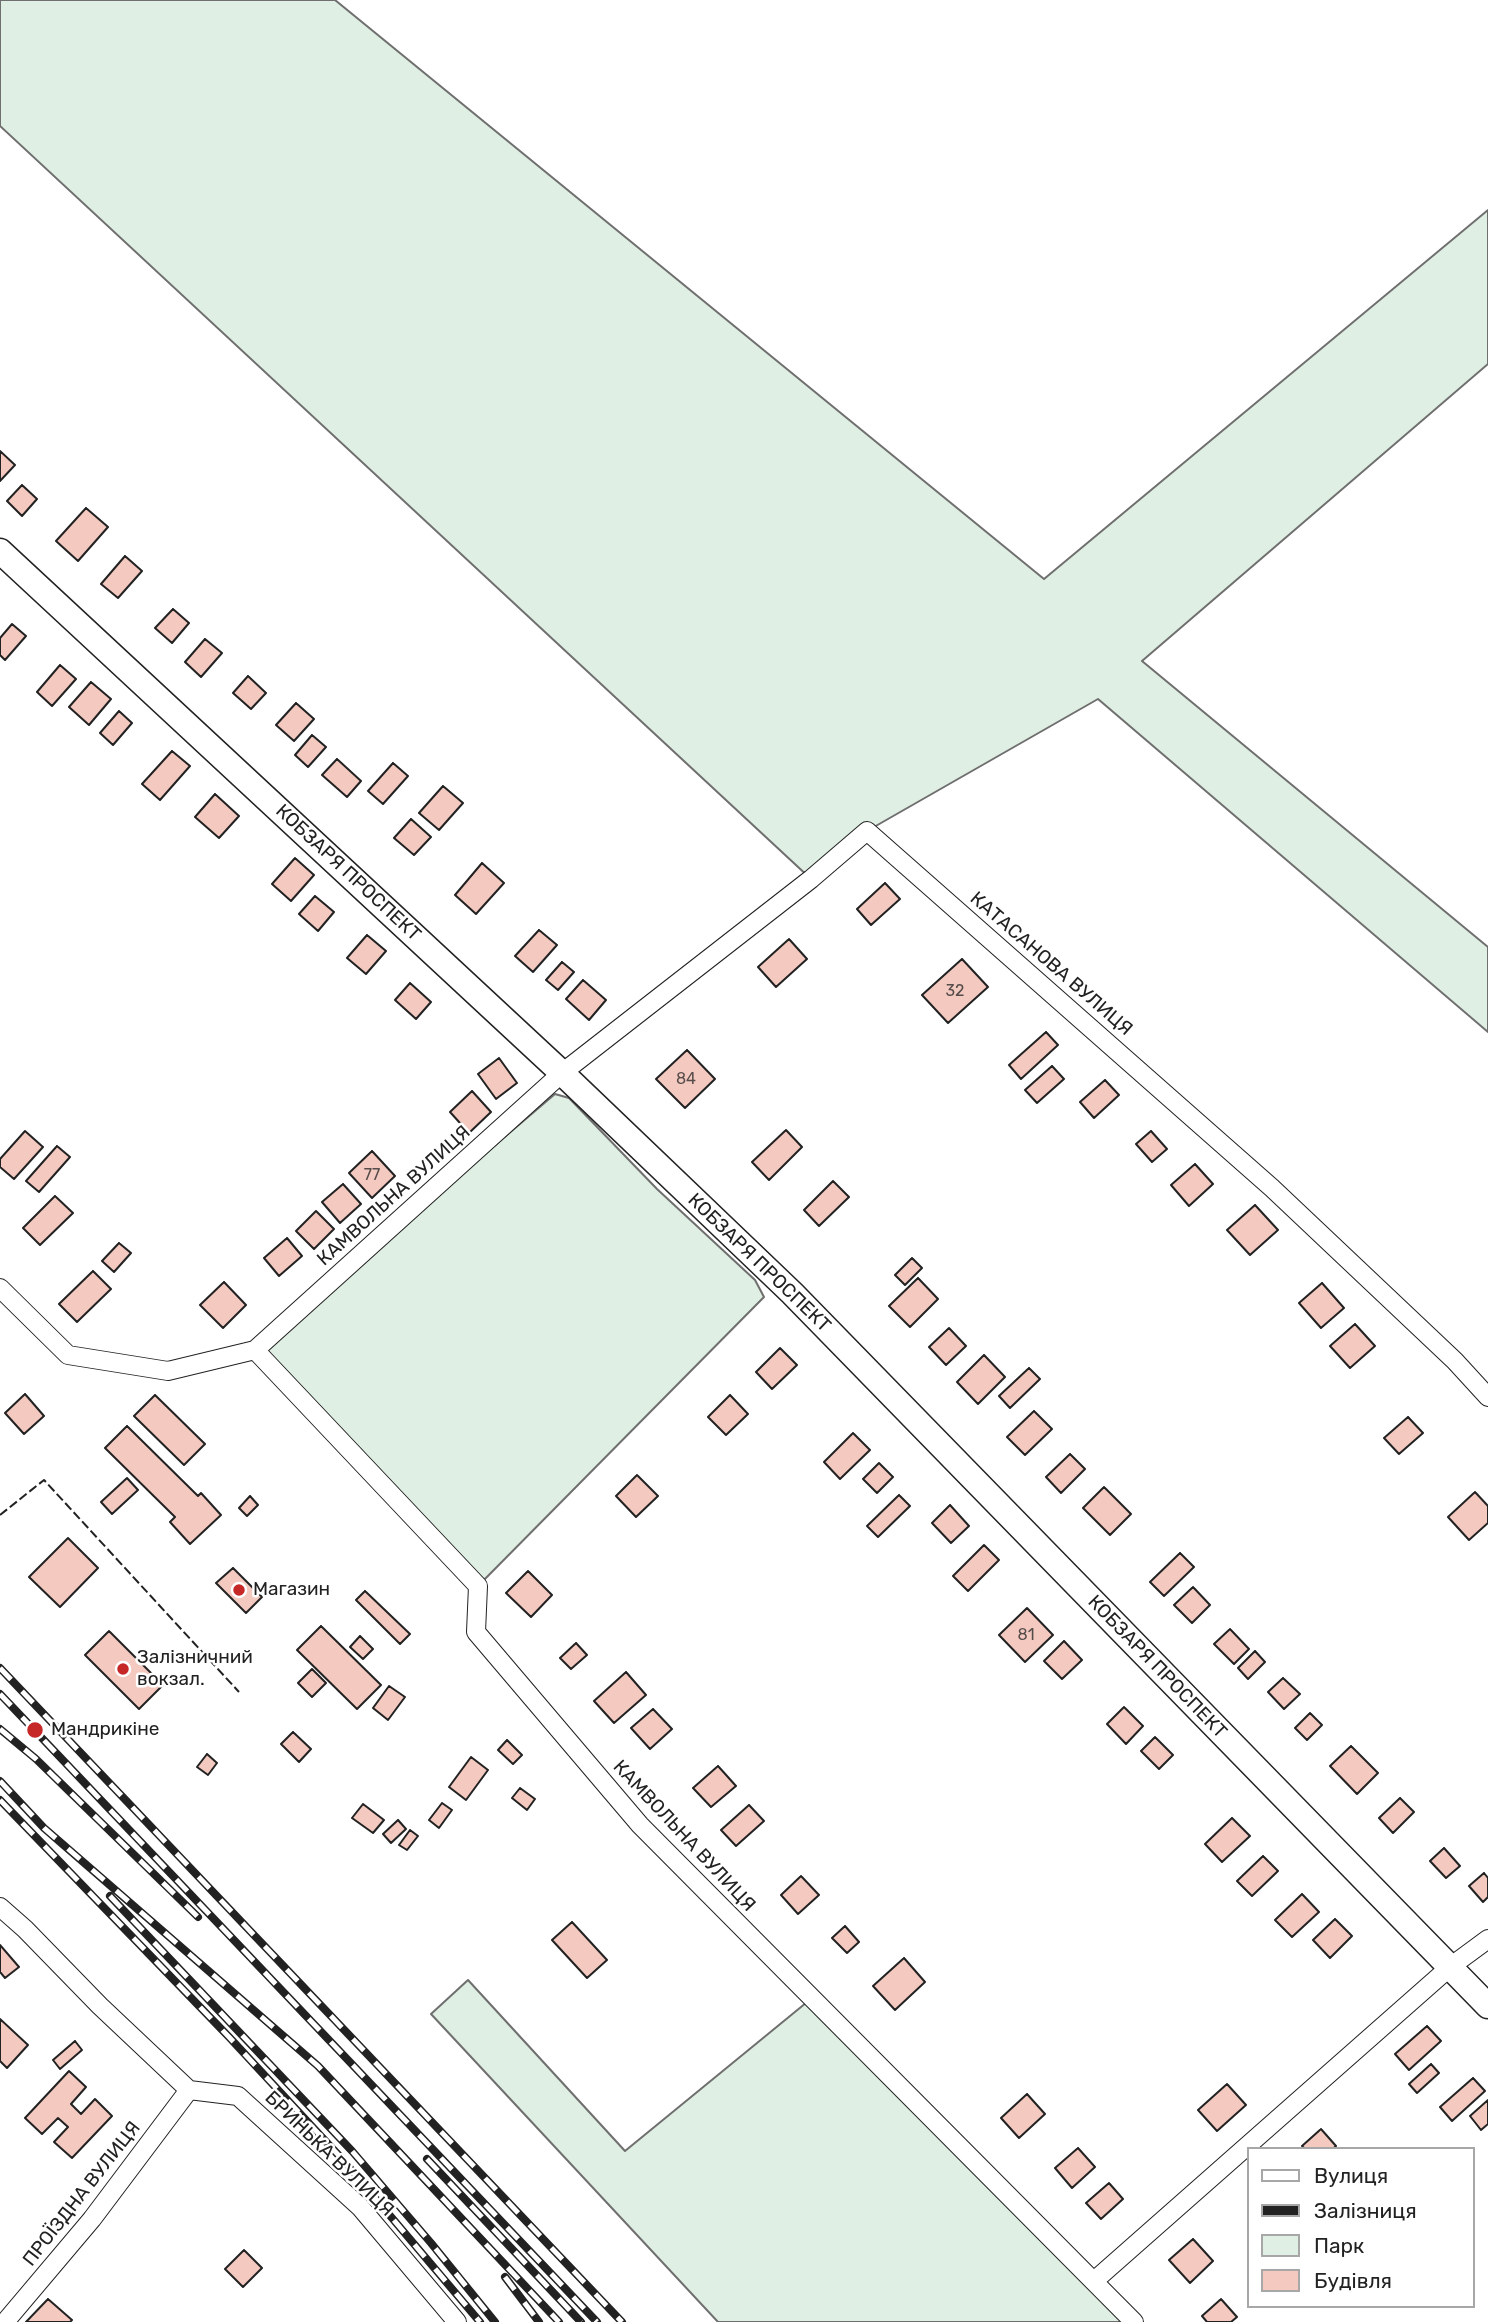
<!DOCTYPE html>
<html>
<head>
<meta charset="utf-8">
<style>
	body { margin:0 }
	#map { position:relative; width:1488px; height:2322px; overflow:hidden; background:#fff; font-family:Rubik,sans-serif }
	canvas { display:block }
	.legend { position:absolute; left:1247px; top:2147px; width:228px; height:161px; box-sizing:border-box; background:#fff; border:2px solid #a7a7a7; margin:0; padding:9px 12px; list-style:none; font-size:21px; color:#222 }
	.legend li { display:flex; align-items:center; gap:14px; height:35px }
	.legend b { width:35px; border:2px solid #a7a7a7 }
</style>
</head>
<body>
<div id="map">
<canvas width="1488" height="2322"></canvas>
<ul class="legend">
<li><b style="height:9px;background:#fff"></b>Вулиця</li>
<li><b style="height:9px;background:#222"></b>Залізниця</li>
<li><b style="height:19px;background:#e0efe3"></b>Парк</li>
<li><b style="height:19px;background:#f3c9c0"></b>Будівля</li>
</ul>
</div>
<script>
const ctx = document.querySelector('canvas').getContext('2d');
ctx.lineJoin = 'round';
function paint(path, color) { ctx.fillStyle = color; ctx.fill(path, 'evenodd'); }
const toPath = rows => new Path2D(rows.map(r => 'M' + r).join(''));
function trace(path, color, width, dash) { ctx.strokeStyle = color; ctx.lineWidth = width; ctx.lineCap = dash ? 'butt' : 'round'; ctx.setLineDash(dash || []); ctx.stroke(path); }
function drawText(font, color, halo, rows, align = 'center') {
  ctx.font = font + ' Rubik,sans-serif'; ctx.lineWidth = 5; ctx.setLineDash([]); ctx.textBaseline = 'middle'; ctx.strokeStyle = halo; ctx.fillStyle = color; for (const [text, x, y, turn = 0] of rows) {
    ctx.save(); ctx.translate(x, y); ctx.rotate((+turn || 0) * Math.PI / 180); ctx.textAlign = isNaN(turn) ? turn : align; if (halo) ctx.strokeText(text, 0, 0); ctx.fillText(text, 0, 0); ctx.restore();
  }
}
const green = toPath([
	[0,0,335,0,1044,579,1488,210,1488,364,1142,661,1488,947,1488,1032,1098,699,867,831,811,879,0,126,0,0],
	[555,1094,569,1098,657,1189,755,1280,764,1297,478,1586,255,1350,555,1094],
	[468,1980,625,2151,812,1998,1134,2322,718,2322,431,2014,468,1980]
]);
const building = toPath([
	[0,451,15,465,0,481,0,451],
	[22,485,37,499,22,516,7,501,22,485],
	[86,508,108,527,78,561,56,541,86,508],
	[125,556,142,571,118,598,101,584,125,556],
	[173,609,189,623,172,643,155,628,173,609],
	[12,624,26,636,5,660,0,655,0,638,12,624],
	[205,639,222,653,201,677,185,662,205,639],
	[60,665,76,679,52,706,37,692,60,665],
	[248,676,266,693,251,709,233,693,248,676],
	[91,682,111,699,89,725,69,707,91,682],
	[296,703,314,719,294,741,276,725,296,703],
	[119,711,132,723,113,745,100,733,119,711],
	[312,735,326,747,308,767,295,755,312,735],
	[172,751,190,766,160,800,142,784,172,751],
	[337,759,361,781,347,797,322,775,337,759],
	[393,763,408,776,383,804,368,791,393,763],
	[443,786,463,803,439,830,419,813,443,786],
	[215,794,239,816,219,838,195,817,215,794],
	[411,819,431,837,414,855,394,838,411,819],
	[295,858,314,875,291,901,272,884,295,858],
	[482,863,504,883,476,914,455,895,482,863],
	[885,883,900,899,871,925,857,909,885,883],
	[315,896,334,912,318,931,299,914,315,896],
	[539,930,557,945,533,972,515,956,539,930],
	[367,935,386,951,366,974,347,958,367,935],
	[789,939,807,959,776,987,758,967,789,939],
	[962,959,988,987,948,1023,922,995,962,959],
	[562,962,574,972,558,990,546,980,562,962],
	[583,980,606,1000,589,1020,566,999,583,980],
	[410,983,431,1002,416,1019,395,1000,410,983],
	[1046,1032,1058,1045,1021,1079,1009,1065,1046,1032],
	[687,1050,715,1079,685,1108,656,1079,687,1050],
	[499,1058,517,1083,496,1099,478,1074,499,1058],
	[1052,1066,1064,1079,1037,1103,1025,1090,1052,1066],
	[1105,1080,1119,1095,1094,1118,1080,1102,1105,1080],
	[472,1091,491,1112,469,1133,450,1112,472,1091],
	[786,1130,802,1147,769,1180,752,1162,786,1130],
	[25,1131,43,1147,14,1179,0,1167,0,1159,25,1131],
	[1151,1131,1167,1149,1152,1162,1136,1144,1151,1131],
	[57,1146,70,1157,39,1192,26,1181,57,1146],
	[372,1151,395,1176,372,1198,349,1173,372,1151],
	[1195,1164,1213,1184,1189,1206,1171,1185,1195,1164],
	[833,1181,849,1197,819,1226,804,1210,833,1181],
	[343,1184,361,1204,340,1223,322,1202,343,1184],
	[55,1196,73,1213,40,1245,23,1228,55,1196],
	[1255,1205,1278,1230,1250,1255,1227,1230,1255,1205],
	[316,1211,334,1229,314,1249,296,1231,316,1211],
	[287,1238,302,1256,279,1276,264,1258,287,1238],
	[119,1243,131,1253,114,1272,102,1261,119,1243],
	[912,1258,922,1268,905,1285,895,1275,912,1258],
	[93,1271,111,1289,77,1322,59,1304,93,1271],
	[918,1278,938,1299,910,1327,889,1306,918,1278],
	[224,1282,246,1305,223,1328,200,1305,224,1282],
	[1322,1283,1344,1308,1321,1328,1299,1303,1322,1283],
	[1355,1324,1375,1346,1350,1368,1330,1346,1355,1324],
	[949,1328,966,1346,946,1365,929,1347,949,1328],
	[780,1348,797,1365,772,1389,756,1372,780,1348],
	[984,1355,1005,1377,978,1404,957,1382,984,1355],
	[1029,1368,1040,1379,1010,1408,999,1396,1029,1368],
	[25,1394,44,1416,24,1434,5,1413,25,1394],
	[155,1395,205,1444,184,1465,134,1416,155,1395],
	[730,1395,748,1414,726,1435,708,1417,730,1395],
	[1034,1411,1052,1429,1025,1455,1007,1437,1034,1411],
	[1408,1417,1423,1433,1399,1454,1384,1438,1408,1417],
	[127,1426,198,1496,201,1493,221,1515,190,1544,170,1522,175,1517,105,1448,127,1426],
	[853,1433,870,1450,840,1479,824,1462,853,1433],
	[1070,1454,1085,1469,1061,1493,1046,1477,1070,1454],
	[879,1463,893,1477,877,1493,863,1479,879,1463],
	[637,1475,658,1496,636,1517,616,1496,637,1475],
	[127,1478,138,1490,112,1514,101,1502,127,1478],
	[1104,1487,1131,1514,1110,1535,1083,1508,1104,1487],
	[1475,1492,1488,1506,1488,1523,1469,1540,1448,1517,1475,1492],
	[899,1495,910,1506,878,1537,867,1526,899,1495],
	[250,1496,258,1505,247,1516,239,1508,250,1496],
	[950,1505,969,1526,951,1543,932,1523,950,1505],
	[68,1538,98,1568,60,1607,29,1577,68,1538],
	[984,1545,999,1560,968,1591,953,1576,984,1545],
	[1180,1553,1194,1567,1164,1596,1150,1582,1180,1553],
	[233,1568,262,1597,246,1613,216,1583,233,1568],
	[528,1571,552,1595,531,1617,506,1593,528,1571],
	[1193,1587,1210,1605,1192,1623,1174,1605,1193,1587],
	[365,1591,410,1634,400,1644,356,1600,365,1591],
	[1027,1608,1053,1635,1025,1662,999,1635,1027,1608],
	[321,1626,381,1685,357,1709,297,1650,321,1626],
	[1230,1629,1249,1649,1234,1664,1214,1644,1230,1629],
	[109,1631,163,1685,139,1709,85,1655,109,1631],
	[360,1636,373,1649,363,1659,350,1647,360,1636],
	[1064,1641,1082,1660,1062,1679,1044,1661,1064,1641],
	[576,1643,587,1655,571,1669,560,1658,576,1643],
	[1255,1651,1265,1662,1248,1679,1238,1668,1255,1651],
	[312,1669,326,1683,312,1697,298,1683,312,1669],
	[626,1672,646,1695,614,1723,594,1701,626,1672],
	[1283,1678,1300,1694,1284,1709,1268,1692,1283,1678],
	[389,1686,405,1697,388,1720,373,1708,389,1686],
	[1124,1707,1143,1726,1126,1744,1107,1724,1124,1707],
	[653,1709,672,1729,650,1749,631,1728,653,1709],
	[1310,1713,1322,1725,1307,1740,1295,1728,1310,1713],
	[293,1732,311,1749,299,1762,281,1744,293,1732],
	[1155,1737,1173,1755,1159,1769,1141,1751,1155,1737],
	[507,1740,522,1755,513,1764,498,1750,507,1740],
	[1351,1746,1378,1773,1357,1794,1330,1766,1351,1746],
	[207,1754,217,1763,208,1775,197,1767,207,1754],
	[471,1757,488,1770,466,1800,449,1787,471,1757],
	[718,1766,736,1786,711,1807,693,1788,718,1766],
	[520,1788,535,1799,527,1810,512,1798,520,1788],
	[1400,1798,1414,1812,1393,1833,1379,1818,1400,1798],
	[442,1803,452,1810,439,1828,429,1820,442,1803],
	[363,1804,384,1820,373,1833,352,1818,363,1804],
	[749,1805,764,1821,736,1846,721,1830,749,1805],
	[1232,1818,1250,1836,1222,1862,1205,1844,1232,1818],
	[398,1820,406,1829,391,1843,383,1834,398,1820],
	[410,1830,418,1836,407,1850,399,1845,410,1830],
	[1444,1848,1460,1866,1446,1878,1430,1861,1444,1848],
	[1263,1856,1278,1871,1252,1896,1237,1881,1263,1856],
	[1484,1873,1488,1878,1488,1897,1483,1902,1469,1886,1484,1873],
	[801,1876,819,1895,798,1914,781,1895,801,1876],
	[1302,1894,1319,1912,1292,1937,1275,1920,1302,1894],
	[1335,1919,1352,1936,1330,1958,1313,1940,1335,1919],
	[572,1922,607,1960,587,1978,552,1940,572,1922],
	[845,1926,859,1942,847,1953,832,1938,845,1926],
	[0,1945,19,1967,5,1978,0,1972,0,1945],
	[904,1958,925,1982,895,2010,873,1986,904,1958],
	[0,2019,28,2045,7,2068,0,2061,0,2019],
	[1427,2026,1441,2041,1409,2070,1395,2054,1427,2026],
	[75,2041,82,2050,60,2069,53,2060,75,2041],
	[1431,2064,1439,2073,1417,2093,1409,2084,1431,2064],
	[69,2071,86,2087,71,2104,81,2114,95,2099,112,2116,72,2158,54,2142,68,2127,58,2118,42,2134,25,2118,69,2071],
	[1473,2078,1485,2091,1452,2121,1440,2107,1473,2078],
	[1227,2084,1246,2105,1217,2131,1198,2110,1227,2084],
	[1027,2094,1045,2114,1019,2138,1001,2118,1027,2094],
	[1488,2100,1488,2124,1481,2130,1470,2116,1488,2100],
	[1321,2129,1336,2146,1333,2149,1305,2149,1302,2146,1321,2129],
	[1078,2148,1095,2167,1072,2188,1055,2168,1078,2148],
	[1109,2183,1123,2199,1101,2219,1086,2203,1109,2183],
	[1193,2239,1213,2261,1190,2283,1169,2260,1193,2239],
	[244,2250,262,2268,243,2287,225,2269,244,2250],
	[48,2299,72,2320,70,2322,26,2322,48,2299],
	[1221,2299,1237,2317,1231,2322,1207,2322,1202,2316,1221,2299]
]);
const minor = toPath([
	[0,1288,68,1355,168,1371,255,1350,562,1073,811,879,867,831,1272,1188,1455,1361,1488,1397],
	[255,1350,478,1586,476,1632,640,1825,1134,2322],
	[0,1907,25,1929,100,2006,189,2090,238,2096,360,2207,457,2322],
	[1094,2281,1450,1967,1488,1939],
	[5,2322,92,2219,189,2090]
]);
const secondary = toPath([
	[0,551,562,1073,792,1293,1488,2006]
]);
const rail = toPath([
	[0,1668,622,2322],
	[0,1694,597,2322],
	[0,1729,36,1759,198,1917],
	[0,1781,44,1828,318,2066,559,2322],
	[0,1800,229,2037,343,2160,480,2322],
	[110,1896,352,2151,431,2243,495,2322],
	[427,2159,581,2322],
	[505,2277,539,2322]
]);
const fence = toPath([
	[0,1515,44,1480,239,1692]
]);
const markers = [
	[239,1590,7,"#c62828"],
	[123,1669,7,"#c62828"],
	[35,1730,9,"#c62828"]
];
const numberNames = [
	["32",955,991],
	["84",686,1079],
	["77",372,1175],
	["81",1026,1635]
];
const streetNames = [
	["КОБЗАРЯ ПРОСПЕКТ",348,873,43],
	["КАТАСАНОВА ВУЛИЦЯ",1051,964,41],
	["КАМВОЛЬНА ВУЛИЦЯ",394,1196,-42],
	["КОБЗАРЯ ПРОСПЕКТ",759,1263,44],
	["КОБЗАРЯ ПРОСПЕКТ",1157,1667,46],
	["КАМВОЛЬНА ВУЛИЦЯ",684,1836,47],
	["БРИНЬКА ВУЛИЦЯ",329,2154,44],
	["ПРОЇЗДНА ВУЛИЦЯ",82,2194,-52]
];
const poiNames = [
	["Магазин",253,1590],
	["Залізничний",137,1658],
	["вокзал.",137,1680],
	["Мандрикіне",51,1730]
];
paint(green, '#e0efe3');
trace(green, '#6f6f6f', 2);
paint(building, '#f3c9c0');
trace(building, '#222', 2);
trace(minor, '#222', 20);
trace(secondary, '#222', 27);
trace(minor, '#fff', 18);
trace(secondary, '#fff', 24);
trace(rail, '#222', 8);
trace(rail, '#fff', 5, [16]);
trace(fence, '#222', 2, [9, 3.5]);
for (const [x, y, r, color] of markers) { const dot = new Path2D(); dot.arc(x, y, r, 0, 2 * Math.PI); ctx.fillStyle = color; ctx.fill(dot); trace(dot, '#fff', 2.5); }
drawText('16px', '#564c4a', null, numberNames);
drawText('19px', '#222', '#fff', streetNames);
drawText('19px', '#222', '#fff', poiNames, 'left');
</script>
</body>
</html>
